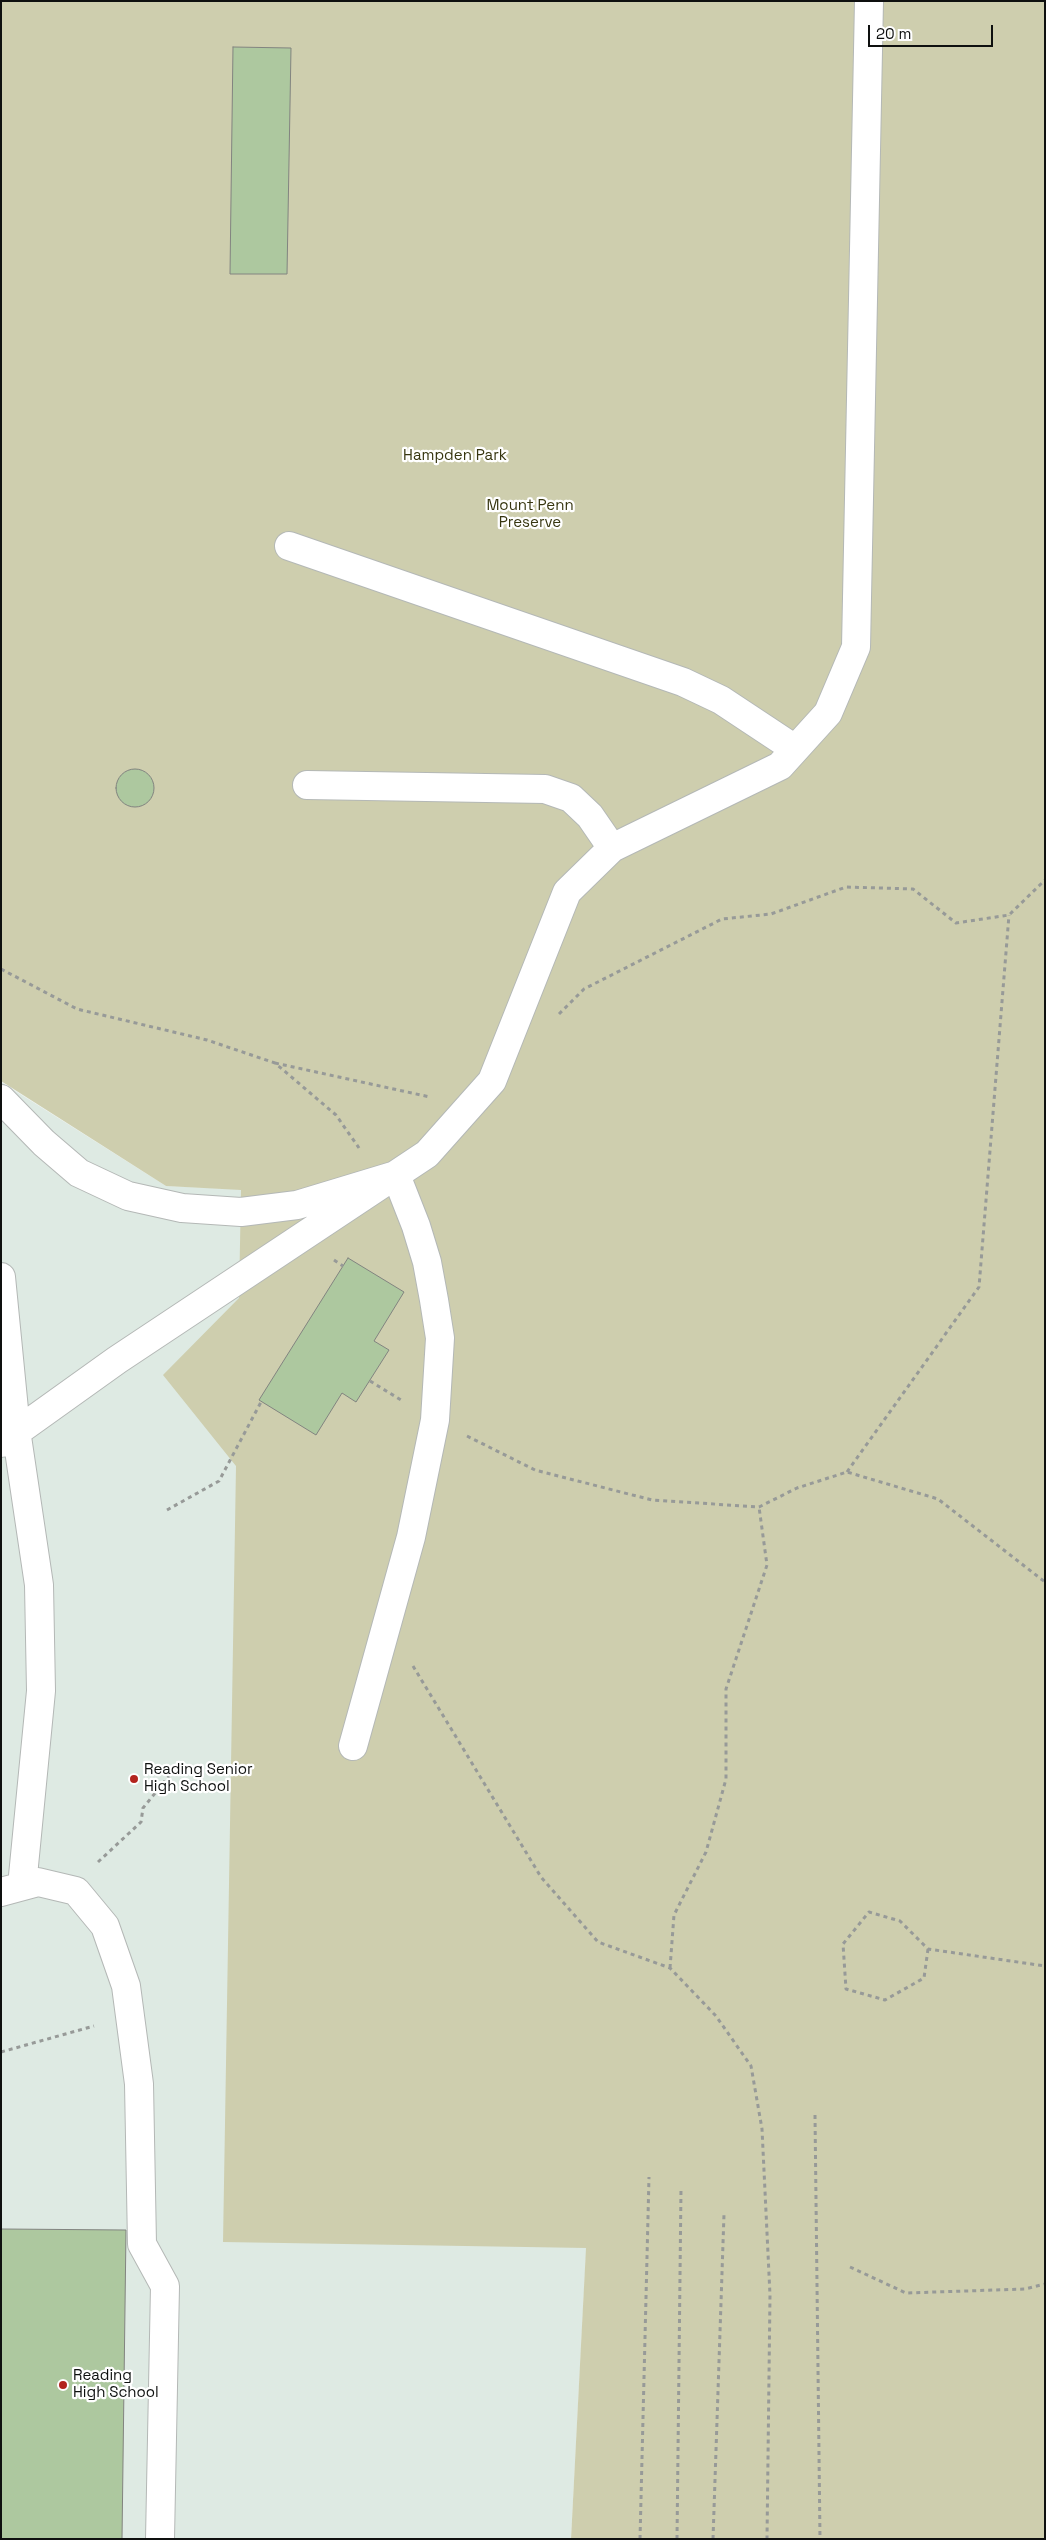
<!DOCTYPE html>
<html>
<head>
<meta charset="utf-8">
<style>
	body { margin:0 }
	#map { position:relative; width:1046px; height:2540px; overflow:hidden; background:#eff3f0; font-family:"Space Grotesk",sans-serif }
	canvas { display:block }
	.frame { position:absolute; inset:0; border:2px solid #0e100f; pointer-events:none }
	.scale { position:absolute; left:868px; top:25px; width:125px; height:22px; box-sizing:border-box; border:2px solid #0e100f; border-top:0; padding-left:6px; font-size:15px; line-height:18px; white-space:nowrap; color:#0e100f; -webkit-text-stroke:4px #fff; paint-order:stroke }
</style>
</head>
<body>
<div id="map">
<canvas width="1046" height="2540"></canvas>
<div class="frame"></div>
<div class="scale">20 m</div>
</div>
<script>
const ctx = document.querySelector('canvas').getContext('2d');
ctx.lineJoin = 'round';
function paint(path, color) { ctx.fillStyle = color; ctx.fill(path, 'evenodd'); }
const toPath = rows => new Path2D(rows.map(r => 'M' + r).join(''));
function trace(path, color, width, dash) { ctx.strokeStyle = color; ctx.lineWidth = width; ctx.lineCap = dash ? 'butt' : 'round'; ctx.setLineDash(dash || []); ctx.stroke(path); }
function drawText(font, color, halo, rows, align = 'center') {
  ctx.font = font + ' "Space Grotesk",sans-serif'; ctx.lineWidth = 4.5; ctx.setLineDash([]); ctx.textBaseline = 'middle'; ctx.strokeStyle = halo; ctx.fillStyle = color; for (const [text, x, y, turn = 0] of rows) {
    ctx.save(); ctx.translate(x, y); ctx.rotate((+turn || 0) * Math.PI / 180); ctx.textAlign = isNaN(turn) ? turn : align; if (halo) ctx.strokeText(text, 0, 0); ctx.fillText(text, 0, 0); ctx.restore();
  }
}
const built = toPath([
	[1,1082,166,1186,343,1194,268,1506,596,2065,571,2539,1,2539]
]);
const green = toPath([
	[1,1,1045,1,1045,2539,571,2539,586,2248,223,2242,236,1466,163,1375,239,1298,241,1190,166,1186,1,1081]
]);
const building = toPath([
	[233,47,291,48,287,274,230,274,233,47],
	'116 788a19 19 0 1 1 38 0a19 19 0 1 1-38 0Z',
	[348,1258,404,1292,374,1341,389,1350,356,1402,342,1393,316,1435,259,1400,348,1258],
	[1,2229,126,2230,122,2539,1,2539,1,2229]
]);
const path = toPath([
	[1,969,77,1009,207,1040,275,1063,336,1115,359,1148],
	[559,1014,584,989,722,919,771,914,846,887,913,889,956,923,1009,915,1045,880],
	[275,1063,430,1097],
	[334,1260,343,1266],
	[370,1381,401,1400],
	[467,1436,535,1470,652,1500,759,1507,797,1488,847,1472,938,1499,1045,1582],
	[847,1472,979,1287,1009,915],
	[167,1510,219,1481,261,1402],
	[413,1666,541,1877,598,1942,670,1968,716,2016,751,2066,762,2129,770,2295,767,2539],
	[98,1862,141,1822,143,1808,169,1776],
	[928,1949,924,1978,885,2000,846,1989,843,1944,869,1912,900,1921,928,1949,1045,1966],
	[670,1968,674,1915,706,1852,726,1779,726,1689,767,1565,759,1507],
	[1,2052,94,2026],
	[815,2115,820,2539],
	[850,2267,906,2293,1025,2289,1045,2284],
	[640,2539,649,2177],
	[677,2539,681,2188],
	[713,2539,724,2214]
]);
const minor = toPath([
	[289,546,683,682,721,700,795,749],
	[307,785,545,789,571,798,590,816,612,848],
	[1,1099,44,1143,79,1173,128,1196,182,1208,241,1212,297,1205,396,1175,416,1226,427,1262,434,1300,440,1338,435,1420,411,1537,353,1746],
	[1,1277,16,1430,39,1585,41,1691,22,1886],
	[1,1443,117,1360,427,1154,492,1081,567,892,612,848,780,766,828,713,856,647,869,1],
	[1,1892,38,1882,76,1891,105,1926,126,1986,139,2084,142,2244,165,2286,160,2539]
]);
const markers = [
	[134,1779,5,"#b3241e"],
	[63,2385,5,"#b3241e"]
];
const parkNames = [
	["Hampden Park",455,456],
	["Mount Penn",530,506],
	["Preserve",530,523]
];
const poiNames = [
	["Reading Senior",144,1770],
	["High School",144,1787],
	["Reading",73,2376],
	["High School",73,2393]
];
paint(built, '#deeae3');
paint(green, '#ceceae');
paint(building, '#adc89f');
trace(building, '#828480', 1);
trace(minor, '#b4b8b6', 30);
trace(path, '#979a98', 3, [4, 4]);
trace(minor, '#fff', 28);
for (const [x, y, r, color] of markers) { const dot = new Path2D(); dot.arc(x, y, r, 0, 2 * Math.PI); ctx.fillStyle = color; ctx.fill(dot); trace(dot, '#fff', 2); }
drawText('15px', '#373610', '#fff', parkNames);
drawText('15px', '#0e100f', '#fff', poiNames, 'left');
</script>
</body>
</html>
